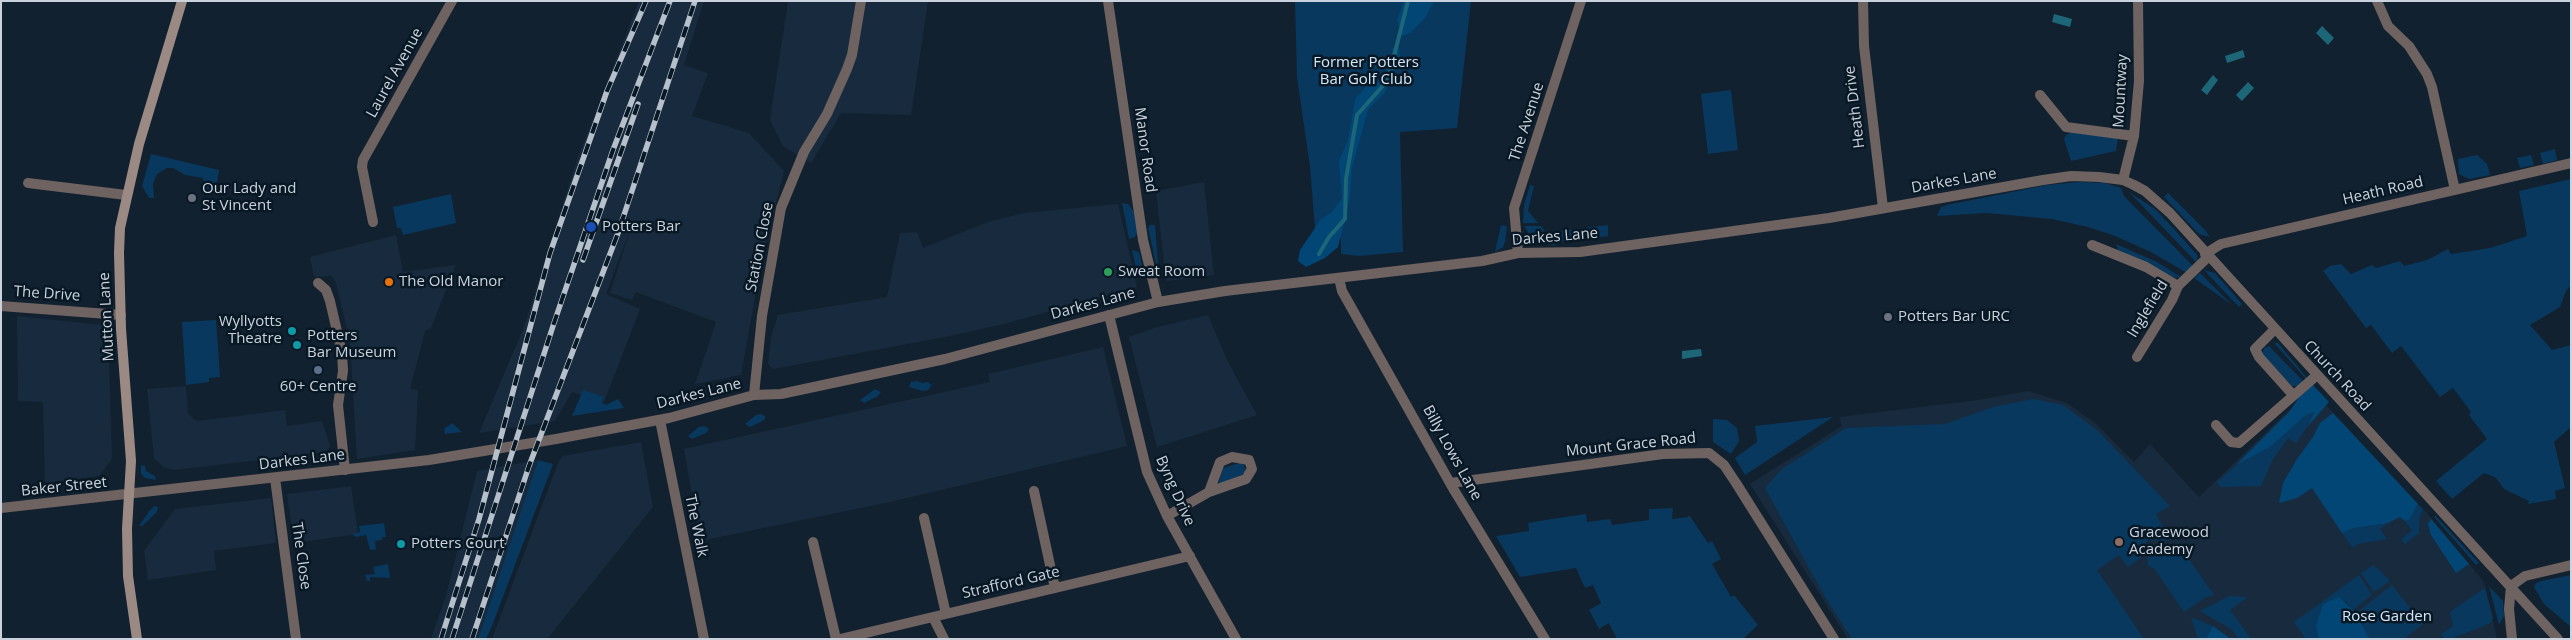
<!DOCTYPE html>
<html>
<head>
<meta charset="utf-8">
<style>
	body { margin:0 }
	#map { position:relative; width:2572px; height:640px; overflow:hidden; background:#12212f; font-family:"Open Sans",sans-serif }
	canvas { display:block }
	.frame { position:absolute; inset:0; border:2px solid #cad3dd; pointer-events:none }
</style>
</head>
<body>
<div id="map">
<canvas width="2572" height="640"></canvas>
<div class="frame"></div>
</div>
<script>
const ctx = document.querySelector('canvas').getContext('2d');
ctx.lineJoin = 'round';
function paint(path, color) { ctx.fillStyle = color; ctx.fill(path, 'evenodd'); }
const toPath = rows => new Path2D(rows.map(r => 'M' + r).join(''));
function trace(path, color, width, dash) { ctx.strokeStyle = color; ctx.lineWidth = width; ctx.lineCap = dash ? 'butt' : 'round'; ctx.setLineDash(dash || []); ctx.stroke(path); }
function drawText(font, color, halo, rows, align = 'center') {
  ctx.font = font + ' "Open Sans",sans-serif'; ctx.lineWidth = 5; ctx.setLineDash([]); ctx.textBaseline = 'middle'; ctx.strokeStyle = halo; ctx.fillStyle = color; for (const [text, x, y, turn = 0] of rows) {
    ctx.save(); ctx.translate(x, y); ctx.rotate((+turn || 0) * Math.PI / 180); ctx.textAlign = isNaN(turn) ? turn : align; if (halo) ctx.strokeText(text, 0, 0); ctx.fillText(text, 0, 0); ctx.restore();
  }
}
const built = toPath([
	[639,1,704,1,684,65,708,73,692,116,749,133,784,171,763,253,741,375,695,384,716,322,636,292,632,300,610,293,632,224,606,294,640,309,604,402,572,392,555,421,479,433,524,327,577,160],
	[788,1,928,1,911,115,841,113,811,163,783,146,770,120],
	[1204,182,1214,275,1166,281,1156,191],
	[1118,204,1137,287,1004,324,945,337,773,369,768,364,771,337,778,315,887,297,900,233,917,232,923,248,988,222,1024,213],
	[396,235,403,272,456,265,431,328,425,331,410,389,418,390,415,450,357,459,350,342,336,283,332,276,314,277,310,257],
	[1208,315,1227,360,1257,415,1157,447,1129,337,1154,328],
	[17,316,103,325,108,329,112,459,99,476,45,483,43,402,18,401],
	[1103,347,1127,446,890,502,700,541,684,449,990,382,988,374],
	[186,386,188,414,197,421,285,410,287,426,322,421,330,446,327,452,174,470,163,467,154,458,147,389],
	[2311,389,2426,512,2484,582,2497,639,1848,639,1750,484,1842,426,1839,417,1978,400,2028,391,2067,403,2095,423,2134,462,2150,444,2199,497],
	[641,442,653,507,547,639,492,639,558,463,563,456],
	[538,460,478,639,431,639,446,596,477,471],
	[351,486,358,534,294,543,287,494],
	[271,498,276,543,214,551,216,570,148,580,144,551,175,509]
]);
const green = toPath([
	[1295,1,1471,1,1457,128,1400,132,1403,252,1359,256,1341,254,1341,238,1336,241,1315,228,1310,167,1297,77],
	[1731,90,1738,150,1708,154,1701,94],
	[2072,132,2118,137,2116,151,2071,161,2064,139,2066,135],
	[2555,149,2557,160,2543,164,2540,153],
	[151,154,219,170,216,190,206,189,203,178,185,175,173,168,167,168,157,174,153,184,154,198,149,198,142,186],
	[2477,155,2487,164,2490,175,2469,179,2459,174,2458,159],
	[2531,155,2534,165,2520,168,2517,158],
	[2571,179,2571,285,2566,291,2560,307,2530,325,2552,350,2571,345,2571,427,2554,442,2565,488,2555,491,2556,499,2528,504,2529,501,2504,489,2496,478,2484,473,2452,499,2436,481,2487,439,2469,415,2471,412,2453,388,2440,397,2401,346,2392,353,2371,325,2366,328,2323,271,2330,266,2341,264,2351,274,2372,265,2376,268,2400,261,2404,266,2427,260,2448,249,2451,254,2490,248,2527,236,2519,191],
	[2079,182,2105,183,2121,188,2124,196,2195,268,2187,273,2151,252,2115,236,2088,227,2052,219,1987,213,1937,216,1941,207,1947,205,2047,185],
	[1530,185,1534,186,1528,211,1538,223,1523,223,1524,205],
	[2129,192,2155,209,2174,229,2197,255,2198,264],
	[2168,193,2205,230,2210,237,2199,234,2164,197],
	[451,194,456,223,403,235,401,228,397,228,393,207],
	[1122,203,1128,204,1134,212,1138,232,1135,237,1129,239],
	[1150,225,1155,225,1159,277,1148,228],
	[1501,225,1507,226,1505,242,1503,247,1495,252],
	[1608,225,1608,236,1562,242,1552,232],
	[1524,226,1541,226,1556,246,1539,242,1532,238],
	[2116,244,2157,262,2181,277,2175,278,2118,250],
	[1132,250,1139,252,1140,255,1144,276,1138,277],
	[2204,270,2215,273,2242,304,2239,307],
	[2200,273,2232,305,2194,278],
	[216,320,220,377,209,378,209,382,186,385,182,322],
	[2274,343,2278,343,2308,379,2307,380],
	[2269,346,2304,382,2298,386,2292,386,2262,355,2264,348],
	[917,381,922,383,927,382,932,385,928,390,923,391,909,387,911,382],
	[875,389,881,392,878,396,864,403,860,400],
	[583,390,604,397,602,403,606,405,618,399,624,408,572,416],
	[2033,399,2063,405,2097,430,2170,506,2156,514,2169,538,2166,541,2148,540,2140,548,2141,558,2128,567,2119,555,2097,570,2144,639,1852,639,1825,597,1765,488,1782,469,1846,428,1945,424,1993,407],
	[2314,411,2307,427,2296,443,2288,438,2273,459,2261,486,2220,487,2217,482,2236,465,2270,447,2306,415],
	[761,414,766,417,763,421,750,427,745,424,756,415],
	[1833,417,1745,475,1735,458,1757,442,1755,426],
	[1713,419,1727,420,1737,428,1739,441,1731,454,1713,442],
	[452,423,462,432,445,434,444,429],
	[704,426,709,429,706,433,692,439,688,436,699,427],
	[538,460,553,464,492,626,486,639,478,639],
	[1242,462,1246,470,1244,474,1218,485,1223,468],
	[141,465,145,466,146,471,155,476,156,480,145,478,141,474],
	[2418,504,2423,510,2419,518,2419,533,2405,544,2401,539,2412,531,2405,521,2409,520],
	[155,506,158,507,157,512,142,526,139,526,150,510],
	[1673,508,1672,519,1688,517,1689,515,1708,543,1712,541,1721,559,1712,564,1731,597,1734,595,1758,625,1743,639,1617,639,1609,623,1599,629,1589,610,1601,603,1593,585,1585,588,1576,568,1520,577,1496,536,1529,531,1528,523,1552,519,1586,514,1587,522,1610,519,1612,525,1649,520,1649,509],
	[2435,515,2479,563,2476,565,2434,517],
	[384,523,386,537,382,537,382,540,375,541,376,549,370,550,366,535,356,537,352,534,360,532,359,526],
	[2388,523,2380,529,2387,539,2358,544,2353,548,2342,533,2354,528],
	[2177,542,2214,595,2206,597,2184,612,2154,568,2148,566,2147,552,2152,547,2169,548],
	[388,564,390,578,370,577,370,581,367,581,365,575,375,574,373,567],
	[2374,565,2390,581,2374,592,2361,573],
	[2359,575,2372,595,2353,610,2345,601,2319,639,2306,639,2294,622],
	[2571,575,2571,627,2544,604,2534,587,2536,583,2541,581],
	[2392,585,2423,624,2404,639,2370,639,2355,614],
	[2489,586,2503,601,2504,616,2499,625],
	[2485,588,2493,618,2491,623,2451,639,2444,638,2441,634,2453,626,2450,612],
	[2229,596,2248,597,2230,610,2251,639,2239,639,2231,629,2200,611],
	[2191,617,2213,626,2206,639,2198,639]
]);
const forest = toPath([
	[1404,1,1434,1,1425,18,1410,33,1402,36,1397,20],
	[1393,48,1399,48,1401,60,1385,92,1368,110,1352,168,1350,198,1338,247,1325,258,1306,267,1298,261,1300,250,1321,219,1332,212,1342,198,1339,161,1348,140,1355,99,1366,87,1381,80,1390,64],
	[2312,384,2329,402,2307,427,2314,412,2306,415,2270,447,2236,465,2290,411,2305,388],
	[2333,413,2418,504,2409,520,2405,521,2400,517,2388,523,2354,528,2342,533,2312,488,2297,498,2279,503,2283,483,2297,459,2313,437,2320,423],
	[2431,519,2469,564,2456,573,2431,535,2428,524],
	[2339,597,2353,610,2370,639,2319,638,2316,626,2323,604],
	[2213,626,2228,637,2230,639,2206,639]
]);
const water = toPath([
	[2054,14,2072,19,2070,27,2052,22],
	[2322,26,2334,38,2328,45,2316,33],
	[2243,50,2245,57,2227,63,2225,56],
	[2213,75,2218,80,2207,95,2201,90],
	[2248,82,2254,88,2242,101,2236,95],
	[1701,349,1702,356,1682,359,1682,351]
]);
const stream = toPath([
	[1319,254,1329,237,1345,219,1346,179,1357,115,1388,80,1408,1]
]);
const minor = toPath([
	[1108,1,1143,240,1158,302],
	[1863,1,1864,46,1883,208],
	[2377,1,2388,26,2409,46,2427,74,2432,87,2455,190],
	[2040,95,2066,127,2134,136],
	[2123,180,2134,136,2139,81,2138,1],
	[28,183,126,195],
	[373,222,362,167,363,160,452,1],
	[2092,245,2146,267,2178,286],
	[1518,253,1514,208,1581,1],
	[2205,254,2221,244,2571,163],
	[1339,278,1342,291,1454,490,1545,639],
	[318,283,326,290,330,301,342,353,343,371,338,405,345,470],
	[1,306,121,315],
	[1109,315,1147,472,1167,516,1236,639],
	[2274,330,2255,349,2259,357,2293,395],
	[2137,357,2172,300,2178,286,2208,257],
	[754,395,762,316,781,208,804,152,827,114,847,69,852,55,861,1],
	[2216,425,2231,442,2239,443,2316,376],
	[275,478,296,639],
	[1451,483,1663,454,1709,453,1724,465,1736,483,1834,639],
	[1034,491,1055,588],
	[1167,516,1209,492,1246,479,1252,469,1249,460,1232,457,1220,462,1209,492],
	[924,518,946,614],
	[813,542,836,639],
	[933,617,944,639],
	[840,639,1190,556],
	[2512,639,2509,609,2511,586,2525,576,2571,565]
]);
const tertiary = toPath([
	[660,420,704,639],
	[1,508,429,460,556,439,669,418,754,395,781,394,945,359,1158,302,1225,291,1482,261,1518,253,1580,252,1829,218,2043,180,2071,176,2099,177,2123,180,2134,185,2145,191,2170,213,2558,639]
]);
const secondary = toPath([
	[137,639,128,576,127,529,131,461,121,329,119,253,120,228,139,144,182,1]
]);
const rail = toPath([
	[583,260,638,104],
	[441,639,479,519,550,253,607,91,646,1],
	[452,639,553,326,613,150,670,1],
	[472,639,529,466,618,233,695,1]
]);
const markers = [
	[192,198,5,"#6b7280"],
	[591,227,6,"#1a4fb4"],
	[1108,272,5,"#2e9e5b"],
	[389,282,5,"#e8710a"],
	[1888,317,5,"#6b7280"],
	[292,331,5,"#0f9aa8"],
	[297,345,5,"#0f9aa8"],
	[318,370,5,"#5c6f8a"],
	[2119,542,5,"#8d6e63"],
	[401,544,5,"#0f9aa8"]
];
const parkNames = [
	["Former Potters",1366,63],
	["Bar Golf Club",1366,80],
	["Rose Garden",2387,617]
];
const streetNames = [
	["Laurel Avenue",395,73,-61],
	["Mountway",2121,91,-87],
	["Heath Drive",1855,107,-97],
	["The Avenue",1527,122,-72],
	["Manor Road",1145,150,82],
	["Darkes Lane",1954,181,-10],
	["Heath Road",2383,191,-13],
	["Darkes Lane",1555,237,-5],
	["Station Close",760,247,-79],
	["The Drive",47,294,4],
	["Darkes Lane",1093,304,-15],
	["Inglefield",2148,309,-59],
	["Mutton Lane",107,317,-93],
	["Church Road",2337,376,47],
	["Darkes Lane",699,394,-14],
	["Mount Grace Road",1631,445,-6],
	["Billy Lows Lane",1452,453,61],
	["Darkes Lane",302,460,-7],
	["Baker Street",64,487,-6],
	["Byng Drive",1175,491,66],
	["The Walk",696,526,78],
	["The Close",301,556,82],
	["Strafford Gate",1011,583,-13]
];
const poiNames = [
	["Our Lady and",202,189],
	["St Vincent",202,206],
	["Potters Bar",602,227],
	["Sweat Room",1118,272],
	["The Old Manor",399,282],
	["Potters Bar URC",1898,317],
	["Wyllyotts",282,322,"right"],
	["Theatre",282,339,"right"],
	["Potters",307,336],
	["Bar Museum",307,353],
	["60+ Centre",318,387,"center"],
	["Gracewood",2129,533],
	["Academy",2129,550],
	["Potters Court",411,544]
];
paint(built, '#182b3e');
paint(green, '#08385d');
paint(forest, '#024675');
paint(water, '#1d6678');
trace(stream, '#1d6678', 4);
trace(minor, '#6e6360', 10);
trace(tertiary, '#6e6360', 10);
trace(secondary, '#9b8a84', 10);
trace(rail, '#b6c0ca', 5.5);
trace(rail, '#091825', 4, [11]);
for (const [x, y, r, color] of markers) { const dot = new Path2D(); dot.arc(x, y, r, 0, 2 * Math.PI); ctx.fillStyle = color; ctx.fill(dot); trace(dot, '#091825', 2); }
drawText('15px', '#d4e6f8', '#091825', parkNames);
drawText('15px', '#cad3dd', '#091825', streetNames);
drawText('15px', '#cad3dd', '#091825', poiNames, 'left');
</script>
</body>
</html>
